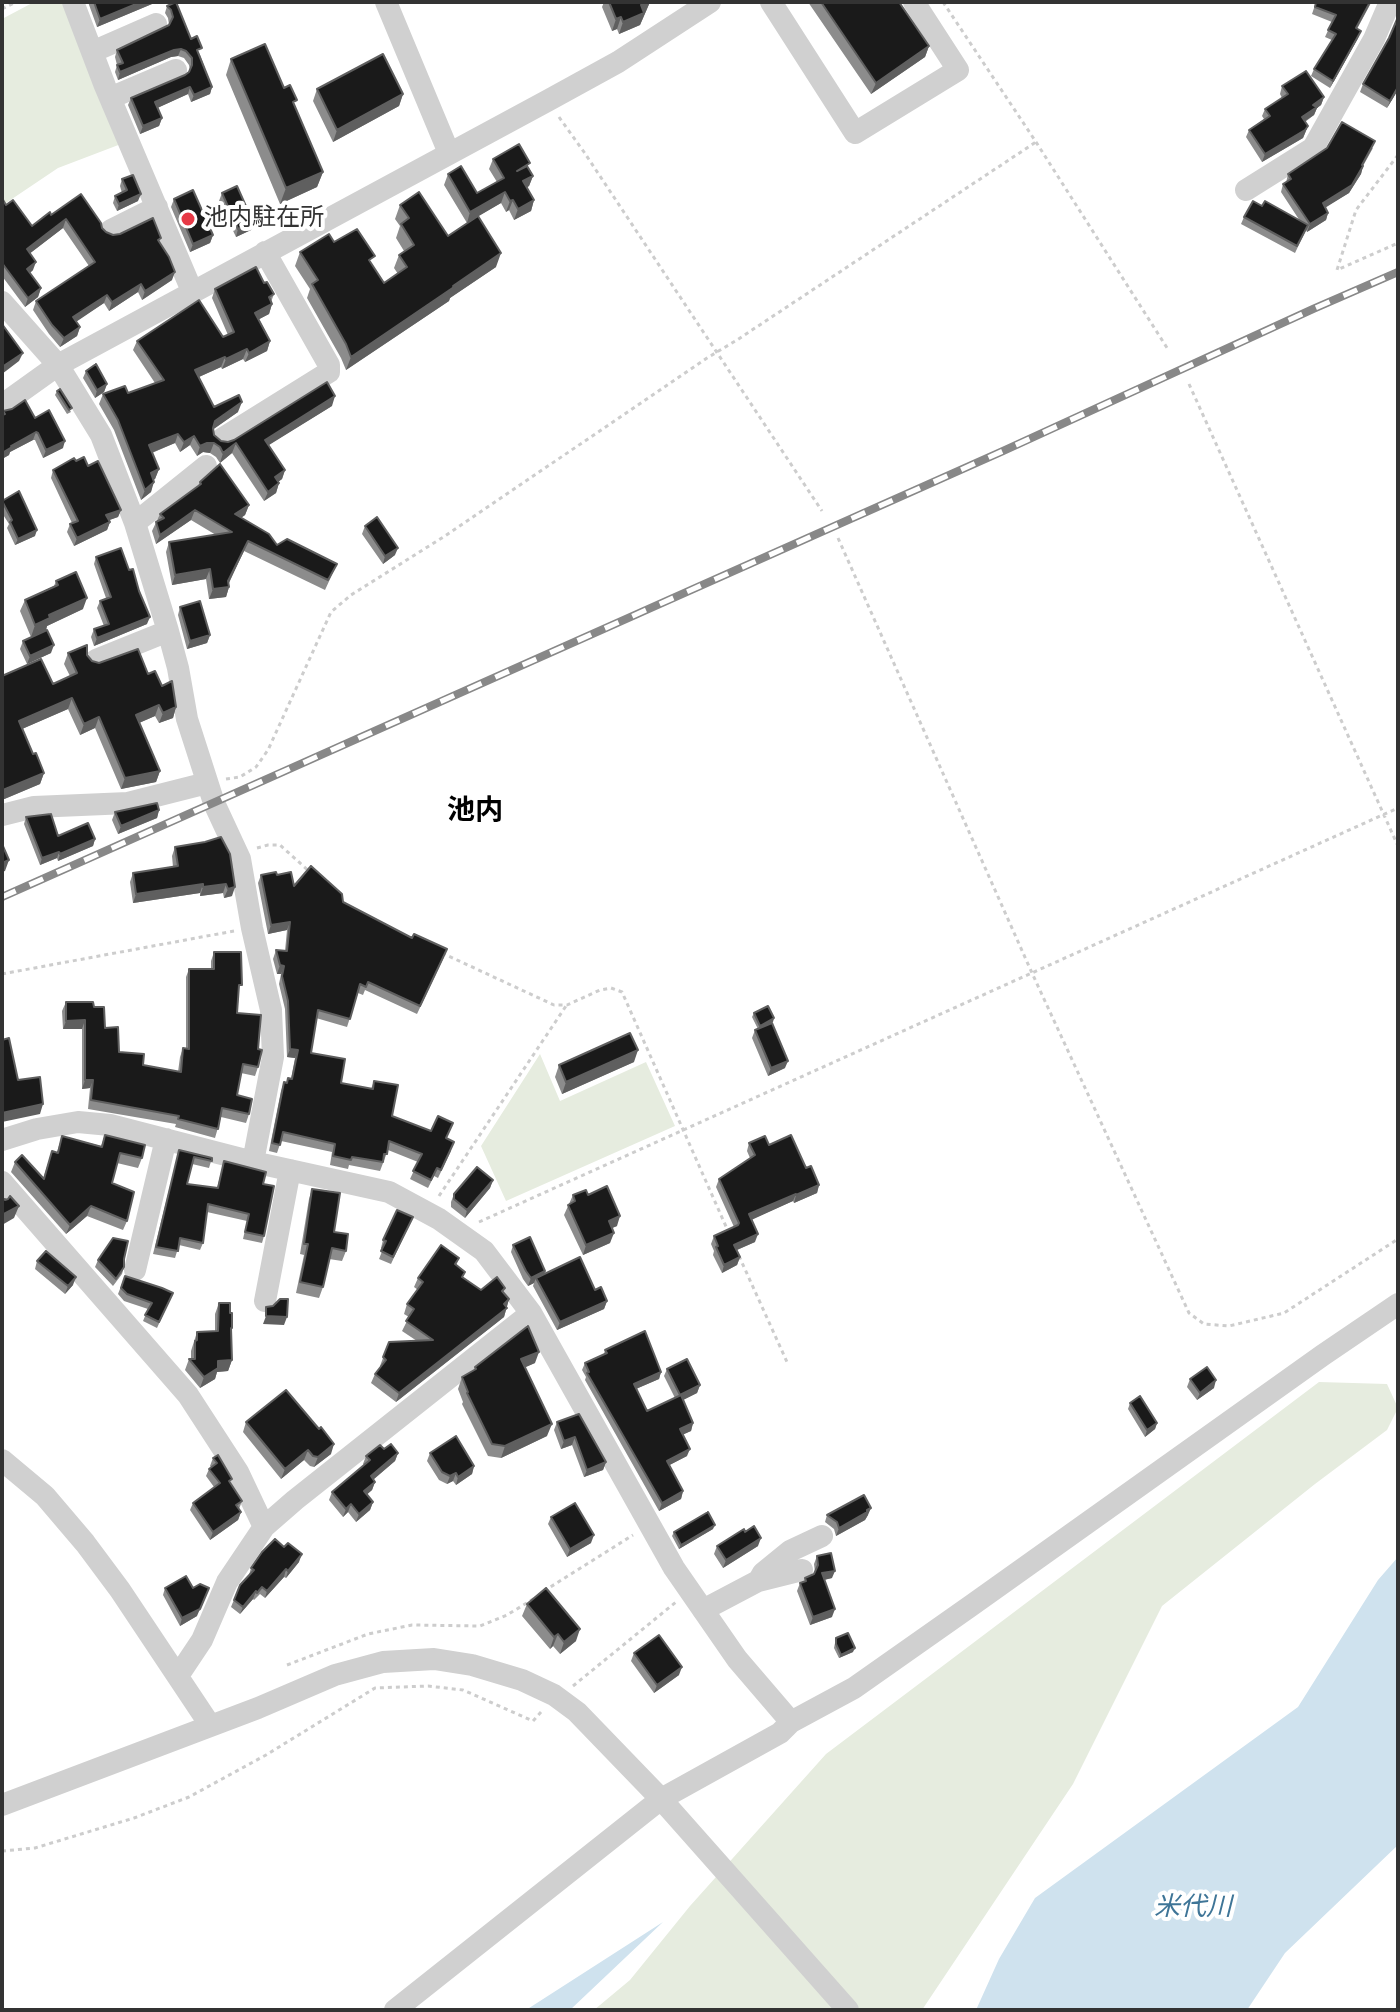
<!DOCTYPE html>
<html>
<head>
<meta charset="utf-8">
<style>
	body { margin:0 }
	#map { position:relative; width:1400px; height:2012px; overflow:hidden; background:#fff; font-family:"Varela Round",sans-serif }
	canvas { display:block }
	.frame { position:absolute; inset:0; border:4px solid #333; pointer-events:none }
</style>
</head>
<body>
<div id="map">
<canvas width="1400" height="2012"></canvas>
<div class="frame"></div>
</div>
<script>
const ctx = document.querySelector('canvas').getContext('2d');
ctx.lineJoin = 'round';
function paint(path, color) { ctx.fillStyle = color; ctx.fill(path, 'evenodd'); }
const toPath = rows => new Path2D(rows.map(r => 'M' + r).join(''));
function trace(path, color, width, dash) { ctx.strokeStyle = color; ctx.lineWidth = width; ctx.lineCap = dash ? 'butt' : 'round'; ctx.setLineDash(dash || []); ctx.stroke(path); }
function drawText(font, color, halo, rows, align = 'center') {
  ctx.font = font + ' "Varela Round","Noto Sans JP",sans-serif'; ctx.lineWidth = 8; ctx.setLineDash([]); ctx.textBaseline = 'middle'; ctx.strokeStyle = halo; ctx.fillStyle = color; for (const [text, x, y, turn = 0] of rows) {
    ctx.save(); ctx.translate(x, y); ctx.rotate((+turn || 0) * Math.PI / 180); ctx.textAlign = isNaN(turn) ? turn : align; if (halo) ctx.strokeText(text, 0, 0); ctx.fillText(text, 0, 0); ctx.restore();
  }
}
const green = toPath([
	[34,2,65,2,121,144,58,168,3,205,2,19],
	[540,1054,560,1101,646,1062,675,1126,506,1201,481,1146],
	[1319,1382,1387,1384,1398,1408,1387,1430,1315,1484,1162,1606,1073,1784,922,2010,594,2010,630,1980,690,1906,826,1754]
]);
const water = toPath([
	[1398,1557,1398,1845,1285,1953,1247,2010,976,2010,999,1959,1035,1898,1298,1707,1378,1580],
	[663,1922,570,2010,526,2010]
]);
const path = toPath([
	[943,2,1036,142,1169,351],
	[2,9,16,2],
	[559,117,584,152,822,511],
	[1398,155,1356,210,1337,270,1398,243],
	[1189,384,1398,846],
	[838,538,1032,973,1189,1313,1204,1324,1229,1326,1284,1313,1398,1239],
	[226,779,240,777,256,767,268,750,331,612,351,595,445,536,707,358,737,340,1036,142],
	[257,848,268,845,280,845,311,873],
	[442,953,554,1005,567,1005,600,990,611,988,622,992,728,1231],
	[2,974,234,931],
	[439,1196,566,1006],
	[479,1222,1398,808],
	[739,1256,787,1362],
	[544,1591,633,1535],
	[287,1665,368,1634,412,1625,480,1626,507,1615,535,1598],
	[573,1686,676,1602],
	[2,1851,35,1848,134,1818,189,1797,266,1755,375,1688,428,1686,463,1690,533,1721,541,1712]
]);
const minor = toPath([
	[73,2,105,86,192,291],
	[386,2,449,153],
	[771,2,855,133,958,70,914,2],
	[92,52,156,24],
	[110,98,176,70],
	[1246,190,1313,148,1374,39,1390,2],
	[111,230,157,207],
	[2,302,58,365,101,435,135,523,168,631,178,668,187,719,214,803,240,859,252,928,271,1010,273,1057,253,1162],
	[2,405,58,365,547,101,618,62,710,2],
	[223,438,329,372,329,365,265,252],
	[135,523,206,466],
	[96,660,168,631],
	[2,815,34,807,128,803,207,783],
	[2,1140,37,1129,78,1122,110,1125,253,1162,389,1192,439,1219,484,1251,531,1313,674,1568,737,1659,791,1722],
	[2,1182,188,1395,238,1472,264,1527],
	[135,1270,166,1139],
	[265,1301,290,1170],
	[2,1460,45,1496,85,1543,120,1590,210,1725],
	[759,1580,763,1573,790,1551,822,1536],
	[703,1610,758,1581,802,1570],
	[178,1676,202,1640,227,1582,264,1527,295,1500,531,1313],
	[2,1805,258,1708,335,1675,383,1662,434,1659,472,1665,522,1680,554,1695,577,1712,661,1799,848,2010],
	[395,2010,661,1799,780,1733,791,1722,854,1688,972,1605,1323,1355,1398,1304]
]);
const rail = toPath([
	[2,897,1003,451,1313,309,1398,272]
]);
const wall = toPath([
	[88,2,152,2,152,4,97,27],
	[604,2,650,2,640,25,619,34,617,29,612,31,602,7],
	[808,2,899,2,929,46,925,57,871,94],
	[1316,2,1375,2,1374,4,1371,3,1357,29,1358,38,1330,88,1311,76,1314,69,1332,40,1325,37,1332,22,1312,14],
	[167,6,191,39,200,55,212,87,210,94,191,102,188,94,157,108,162,118,159,126,140,134,128,105,131,98,185,75,190,71,189,65,184,58,178,56,171,57,118,80,115,72,117,65,115,57,117,50,169,25,168,18,165,13],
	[1389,38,1398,90,1387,108,1360,92,1363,84],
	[231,59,284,88,323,172,317,187,280,204,226,75],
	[1282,86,1324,97,1321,105,1317,108,1314,115,1305,122,1308,126,1303,138,1262,162,1246,137,1249,130,1264,119,1262,116,1265,109,1282,98,1280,94],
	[317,89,403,94,399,106,333,142,313,101],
	[1373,148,1363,166,1361,174,1349,193,1325,207,1328,213,1326,220,1307,232,1306,230,1295,253,1241,224,1244,217,1262,206,1300,221,1281,192,1283,184,1286,183,1288,174],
	[493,159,529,168,533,176,529,186,527,187,534,200,531,211,514,220,509,210,506,212,501,203,478,216,496,267,450,298,449,301,346,370,341,358,307,298,310,289,295,266,300,252,334,242,372,264,384,283,398,274,394,268,399,255,404,251,396,238,400,226,395,219,400,205,448,236,467,223,444,185,448,174,477,193,497,182,489,169],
	[122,179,138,201,117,211,113,203,115,196,122,193,120,186],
	[222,193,253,222,251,230,236,237,219,201],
	[2,198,6,205,32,226,51,215,102,228,106,232,113,235,161,238,159,242,172,280,142,300,138,292,109,311,104,303,76,321,80,327,77,336,60,347,49,334,33,310,36,301,89,266,63,228,30,253,33,270,30,273,41,288,38,297,25,307,2,276],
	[174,199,213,235,210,243,190,252,171,207],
	[264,283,274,294,271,302,272,304,269,314,259,319,270,341,267,351,245,362,243,359,222,369,221,367,199,377,214,407,238,412,213,429,214,435,221,441,228,442,332,406,268,445,285,470,282,479,278,482,279,483,276,493,264,501,232,453,220,463,216,457,210,453,203,452,197,456,190,445,180,452,175,443,152,453,159,469,155,479,153,480,151,492,141,500,114,430,99,404,103,394,128,393,155,383,133,350,137,341,223,337,228,335,212,298,215,289],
	[86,371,107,384,104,392,95,398,83,378],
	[57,391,71,412,67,414,55,395],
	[3,411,35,418,63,448,43,458,35,440,33,440,10,452,9,455,2,459,2,414],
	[76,461,88,466,121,510,118,517,109,520,110,522,107,530,74,546,67,532,70,524,72,523,51,478,53,470],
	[200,482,249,505,245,515,241,518,277,545,337,564,325,590,244,551,229,583,229,587,226,597,209,599,206,579,172,585,166,552,169,542,216,535,191,520,156,544,152,531,160,514,198,486],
	[2,501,35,536,15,545,7,528,9,524,2,513],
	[365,526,395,555,383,564,362,534],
	[96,557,147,624,94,646,91,637,94,629,104,626,97,608,100,601,106,598,94,564],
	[56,581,83,609,47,626,46,630,31,637,20,611,25,600,54,586],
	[180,607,210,635,207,643,187,649,178,615],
	[23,641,51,653,27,664,20,649],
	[68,653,87,655,92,661,99,663,148,674,162,686,176,707,173,718,159,723,155,716,139,723,160,771,156,782,121,789,95,728,80,735,68,709,22,729,33,754,44,773,40,784,2,800,2,676,53,684,70,676,64,664],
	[159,810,157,818,118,834,112,820,115,812],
	[26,817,58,836,95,839,93,846,58,861,57,858,40,865,24,824],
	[205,842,232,896,224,898,223,893,200,896,200,893,133,903,130,882,133,873,173,867,172,856,175,847],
	[261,875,277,875,294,886,343,902,444,957,417,1014,365,990,363,995,358,993,347,1027,316,1018,311,1053,341,1083,371,1089,374,1081,392,1116,447,1139,451,1151,438,1178,434,1176,428,1188,410,1179,418,1162,388,1150,380,1171,349,1165,348,1169,330,1165,332,1152,281,1141,277,1153,269,1151,281,1091,284,1082,287,1083,291,1079,295,1058,287,1057,285,1009,279,984,281,974,277,974,273,959,276,950,285,951,287,930,268,934,258,883],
	[214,952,239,994,237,1013,258,1049,258,1067,255,1076,241,1073,237,1095,249,1114,246,1123,221,1117,215,1138,175,1127,176,1124,88,1109,90,1088,82,1089,82,1029,63,1029,62,1011,66,1002,94,1007,119,1052,143,1065,178,1072,180,1057,183,1048,186,1049,186,977,189,969,211,969,211,961],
	[754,1013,774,1018,772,1023,785,1068,768,1076,752,1038,755,1030,758,1029,752,1017],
	[634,1062,562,1094,555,1077,559,1065],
	[105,1135,142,1158,138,1168,117,1163,112,1183,127,1221,123,1230,87,1216,66,1234,11,1172,15,1162,43,1179,52,1151,57,1152,62,1136,101,1146],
	[749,1143,769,1145,806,1168,819,1185,817,1193,794,1203,793,1201,752,1219,755,1242,737,1250,740,1257,737,1265,722,1273,713,1255,714,1251,711,1244,714,1236,734,1227,716,1187,719,1179,750,1158,747,1151],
	[179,1150,212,1158,209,1168,192,1164,187,1184,217,1188,224,1161,263,1184,264,1236,262,1243,243,1239,247,1221,207,1212,203,1243,200,1250,179,1245,175,1258,153,1254],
	[493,1180,490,1188,465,1218,451,1207,451,1202,454,1194],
	[312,1189,334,1232,346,1251,342,1261,329,1259,323,1287,319,1298,296,1293,304,1255,300,1254,309,1199],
	[573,1195,588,1195,617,1226,612,1228,610,1243,583,1255,564,1215],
	[413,1217,391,1264,379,1259,383,1249,381,1248,383,1240],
	[513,1245,545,1271,544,1274,595,1290,607,1301,604,1309,557,1330,533,1286,534,1283,528,1286,523,1279,511,1252],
	[459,1258,456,1266,465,1272,463,1277,481,1290,505,1288,503,1293,509,1299,504,1317,396,1402,371,1383,375,1374,381,1367,380,1366,389,1342,417,1341,402,1331,409,1317,404,1314,407,1304,418,1290,414,1287,418,1278],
	[124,1259,124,1267,122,1274,113,1286,95,1267,98,1260],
	[37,1261,73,1285,65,1294,35,1269],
	[125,1276,173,1293,157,1328,143,1321,148,1309,124,1301,118,1294],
	[219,1303,232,1328,231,1331,232,1360,228,1371,217,1372,215,1379,200,1388,185,1370,189,1359,191,1359,191,1351,197,1332,215,1331,215,1314],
	[605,1350,661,1372,659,1379,636,1389,647,1411,675,1398,664,1376,667,1369,700,1385,697,1393,683,1400,693,1423,691,1431,683,1434,687,1456,669,1465,683,1491,681,1499,659,1511,585,1380,586,1377,582,1370,585,1363,604,1354],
	[535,1363,525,1367,547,1436,501,1458,488,1456,462,1404,463,1402,458,1389,462,1377,474,1371,475,1367],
	[1190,1379,1214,1388,1197,1400,1187,1387],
	[1130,1403,1157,1423,1155,1429,1145,1437,1128,1409],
	[246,1422,331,1454,314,1467,310,1466,304,1460,281,1479,243,1432],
	[557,1422,606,1462,603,1470,584,1477,572,1445,561,1449,554,1430],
	[384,1449,398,1453,395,1461,373,1480,375,1482,372,1490,367,1494,373,1502,370,1510,356,1522,348,1512,343,1517,329,1500,332,1492,365,1465,363,1464,366,1456],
	[430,1453,474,1466,472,1474,456,1485,453,1481,447,1484,439,1480,427,1461],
	[213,1458,242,1501,239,1509,241,1512,238,1520,210,1540,190,1510,193,1503,214,1487,206,1476,209,1469,211,1467,210,1466],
	[827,1515,868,1515,865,1520,836,1536,834,1529,825,1522],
	[551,1517,591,1543,567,1557,548,1524],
	[713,1529,679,1549,672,1536,674,1532],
	[745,1532,758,1546,723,1568,714,1554,717,1546],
	[817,1556,832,1578,824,1580,832,1617,810,1625,797,1591,800,1583,804,1581,805,1578,814,1574,815,1572,814,1564],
	[299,1562,286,1578,284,1577,265,1598,260,1594,254,1600,253,1599,240,1614,231,1607,240,1585,249,1575,251,1568],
	[165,1588,197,1616,180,1626,163,1595],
	[527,1604,576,1641,560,1654,553,1646,550,1649,522,1616],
	[836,1638,853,1652,839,1658,834,1648],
	[634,1653,679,1675,654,1693,631,1661]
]);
const shadedWall = toPath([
	[141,2,152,2,152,4,97,27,100,19],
	[648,2,650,2,640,25,619,34,623,22,641,5],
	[621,17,617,29,612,31,616,19],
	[1361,31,1358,38,1330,88,1333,81],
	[929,46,925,57,871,94,876,83],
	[181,49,178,56,171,57,118,80,120,72,174,50],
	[190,87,188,94,153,110,155,102],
	[212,87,210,94,191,102,194,95],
	[1398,87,1398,90,1387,108,1390,101],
	[403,94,399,106,333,142,337,130],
	[1324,97,1321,105,1317,108,1314,115,1299,125,1302,117,1313,105],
	[162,118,159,126,140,134,143,126],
	[1308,126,1303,138,1262,162,1265,154],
	[1363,166,1361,174,1349,193,1320,211,1323,203],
	[323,172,317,187,280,204,286,188],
	[533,176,529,186,520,192,523,181],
	[505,192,501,203,467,223,470,212],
	[141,194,138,201,117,211,119,204],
	[513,200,509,210,506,212,510,201],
	[534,200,531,211,514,220,518,209],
	[1328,213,1326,220,1307,232,1310,224],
	[66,219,63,228,24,258,27,249],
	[253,222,251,230,236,237,238,229],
	[213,235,210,243,190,252,193,244],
	[501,253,496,267,450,298,449,301,346,370,351,357],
	[36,262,33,270,24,278,27,269],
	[175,272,172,280,142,300,145,291],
	[141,284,138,292,109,311,112,302],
	[41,288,38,297,25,307,28,298],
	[107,295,104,303,70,326,73,317],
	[272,304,269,314,252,323,255,313],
	[80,327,77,336,60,347,64,338],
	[270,341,267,351,245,362,249,353],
	[247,349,243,359,222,369,226,359],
	[23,353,19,361,2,374,2,367],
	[225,357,221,367,192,380,195,370],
	[107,384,104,392,95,398,97,390],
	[335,396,332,406,261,450,265,440],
	[242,402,238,412,211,431,215,421],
	[36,432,33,440,10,452,9,455,2,459,2,453,11,446],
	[178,434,175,443,146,455,149,445],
	[194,436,190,445,180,452,184,442],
	[65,441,63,448,43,458,46,450],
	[207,443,214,443,210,453,203,452,197,456,200,446],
	[236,443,232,453,220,463,223,453],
	[159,469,155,479,147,482,151,473],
	[285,470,282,479,271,487,275,477],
	[154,482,151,492,141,500,145,490],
	[279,483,276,493,264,501,268,492],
	[249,505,245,515,232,524,235,514],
	[121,510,118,517,104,522,106,515],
	[195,510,191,520,156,544,160,535],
	[110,522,107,530,74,546,77,538],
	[37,530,35,536,15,545,18,539],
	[248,541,227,587,229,587,226,597,209,599,213,589],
	[398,548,395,555,383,564,385,556],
	[210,569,206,579,172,585,175,575],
	[87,598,83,609,47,626,46,630,31,637,35,625,49,615],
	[150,617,147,624,94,646,97,638],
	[210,635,207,643,187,649,190,641],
	[54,645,51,653,27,664,30,656],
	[72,698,68,709,15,732,19,721],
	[159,705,155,716,132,726,136,715],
	[176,707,173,718,159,723,163,713],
	[99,717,95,728,80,735,84,724],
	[160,771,156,782,121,789,125,778],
	[44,773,40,784,2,800,3,790],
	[159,810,157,818,118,834,121,826],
	[95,839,93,846,58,861,60,854],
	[59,852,57,858,40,865,42,858],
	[9,860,5,871,2,872,2,863],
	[203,884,200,893,133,903,136,894],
	[226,884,223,893,200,896,203,887],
	[235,887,232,896,224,898,228,889],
	[290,922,287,930,268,934,271,925],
	[280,965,284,966,281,974,277,974],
	[774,1018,773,1022,758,1030,760,1026],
	[85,1020,82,1029,63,1029,66,1021],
	[290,1049,298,1050,295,1058,287,1057],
	[638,1050,634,1062,562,1094,566,1082],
	[788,1061,785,1068,768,1076,771,1068],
	[85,1080,93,1080,90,1088,82,1089],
	[43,1104,40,1114,2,1122,2,1113],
	[493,1180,490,1188,465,1218,467,1210],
	[819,1185,817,1193,794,1203,796,1195],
	[796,1194,793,1201,747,1222,749,1214],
	[19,1206,14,1218,2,1225,2,1215],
	[91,1206,87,1216,66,1234,70,1225],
	[620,1216,617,1226,605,1231,609,1221],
	[614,1233,610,1243,583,1255,586,1245],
	[758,1234,755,1242,732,1252,734,1245],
	[740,1257,737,1265,722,1273,724,1265],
	[545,1271,542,1279,536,1278,534,1283,528,1286,531,1278],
	[76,1277,73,1285,65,1294,68,1286],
	[509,1299,504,1317,396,1402,399,1393],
	[607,1301,604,1309,557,1330,560,1322],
	[266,1316,287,1317,284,1325,263,1324],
	[539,1352,535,1363,517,1371,521,1359],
	[232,1360,228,1371,217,1372,215,1379,200,1388,204,1377,218,1361],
	[661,1372,659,1379,631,1391,634,1384],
	[1216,1380,1214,1388,1197,1400,1200,1393],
	[700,1385,697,1393,677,1403,680,1395],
	[693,1423,691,1431,678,1437,680,1429],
	[1157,1423,1155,1429,1145,1437,1147,1430],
	[552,1424,547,1436,501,1458,505,1446],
	[575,1437,572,1445,561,1449,564,1441],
	[334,1444,331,1454,314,1467,318,1457],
	[690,1449,687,1456,664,1468,667,1461],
	[308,1450,304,1460,281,1479,285,1469],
	[398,1453,395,1461,368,1484,371,1476],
	[606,1462,603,1470,584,1477,587,1470],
	[474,1466,472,1474,456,1485,458,1477],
	[456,1473,453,1481,447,1484,450,1476],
	[375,1482,372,1490,362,1499,364,1491],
	[683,1491,681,1499,659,1511,662,1503],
	[373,1502,370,1510,356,1522,359,1514],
	[351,1504,348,1512,343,1517,346,1509],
	[871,1508,868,1515,865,1520,836,1536,839,1528],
	[241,1512,238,1520,210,1540,213,1532],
	[715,1525,713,1529,679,1549,681,1545],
	[594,1535,591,1543,567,1557,570,1549],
	[761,1538,758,1546,723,1568,726,1560],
	[302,1554,299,1562,286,1578,288,1571],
	[286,1569,284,1577,265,1598,267,1591],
	[835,1571,832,1578,819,1581,822,1573],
	[209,1588,197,1616,180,1626,182,1618],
	[256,1591,253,1599,240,1614,243,1607],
	[835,1609,832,1617,810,1625,813,1617],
	[580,1629,576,1641,560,1654,564,1642],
	[558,1634,553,1646,550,1649,554,1637],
	[855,1648,853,1652,839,1658,841,1655],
	[682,1667,679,1675,654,1693,657,1685]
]);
const building = toPath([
	[94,2,141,2,100,19,94,2],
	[176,2,191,39,197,36,202,48,197,50,212,87,194,95,190,87,155,102,162,118,143,126,131,98,185,75,189,72,192,65,192,58,186,51,181,49,174,50,120,72,117,65,123,63,117,50,169,25,173,17,171,10,167,6,176,2],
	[609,2,648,2,641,5,644,13,623,22,621,17,616,19,609,2],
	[821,2,899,2,929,46,876,83,821,2],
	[1316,2,1370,2,1356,28,1361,31,1333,81,1314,69,1336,34,1328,30,1336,15,1315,7,1316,2],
	[1398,17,1398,87,1390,101,1363,84,1389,38,1398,17],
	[265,44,284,88,290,85,297,100,293,102,323,172,286,188,231,59,265,44],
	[383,54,403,94,337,130,317,89,383,54],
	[1306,71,1324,97,1313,105,1317,107,1302,117,1308,126,1305,130,1265,154,1249,130,1270,116,1265,109,1288,94,1282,86,1306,71],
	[1342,122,1375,141,1362,165,1363,166,1352,185,1323,203,1328,213,1310,224,1283,184,1291,179,1288,174,1327,148,1342,122],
	[519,144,530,163,517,171,527,166,533,176,523,181,534,200,518,209,513,200,510,201,505,192,470,212,448,174,461,166,477,193,504,178,493,159,519,144],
	[133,175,141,194,119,204,115,196,127,190,122,179,133,175],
	[237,186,253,222,238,229,222,193,237,186],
	[193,190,213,235,193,244,174,199,193,190],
	[419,192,448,236,478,216,501,253,453,286,454,287,351,357,346,344,312,284,318,280,300,252,329,234,334,242,357,229,375,256,369,260,384,283,407,267,399,255,414,245,401,224,409,218,400,205,419,192],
	[81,194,101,223,102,228,106,232,113,235,120,234,153,218,161,238,158,240,169,257,175,272,145,291,141,284,112,302,107,295,73,317,80,327,64,338,52,325,36,301,95,262,66,219,27,249,36,262,27,269,41,288,28,298,2,263,2,198,6,205,13,200,32,226,50,212,51,215,81,194],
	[1253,201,1262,206,1265,201,1308,225,1297,246,1244,217,1253,201],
	[256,267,264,283,267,282,274,294,269,297,272,304,255,313,270,341,249,353,247,349,226,359,225,357,195,370,214,407,239,395,242,402,215,421,213,428,214,435,221,441,228,442,234,440,327,382,335,396,265,440,285,470,275,477,279,483,268,492,236,443,223,453,220,447,214,443,207,443,200,446,194,436,184,442,178,434,149,445,159,469,151,473,154,482,145,490,118,420,103,394,125,386,128,393,164,380,137,341,199,300,223,337,234,332,215,289,256,267],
	[2,324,23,353,2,367,2,324],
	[96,364,107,384,97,390,86,371,96,364],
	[60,389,72,408,69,410,57,391,60,389],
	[25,400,35,418,49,410,65,441,46,450,38,433,36,432,11,446,12,447,2,453,2,415,5,414,3,411,12,409,25,400],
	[84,457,88,466,98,461,121,510,106,515,110,522,77,538,70,524,78,521,53,470,74,458,76,461,84,457],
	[220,464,249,505,235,514,269,534,277,545,287,539,337,564,328,580,248,541,228,581,229,587,213,589,210,569,175,575,169,542,232,532,195,510,160,535,156,522,164,518,160,514,201,484,200,482,220,464],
	[19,491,37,530,18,539,10,522,12,520,2,501,19,491],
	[377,517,398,548,385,556,365,526,377,517],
	[121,548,129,570,133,569,139,591,150,617,97,638,94,629,109,624,100,601,111,597,96,557,121,548],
	[76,572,87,598,49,615,50,618,35,625,25,600,58,585,56,581,76,572],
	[200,601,210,635,190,641,180,607,200,601],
	[47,630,54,645,30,656,23,641,47,630],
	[87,645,87,655,92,661,99,663,138,649,148,674,155,671,162,686,172,681,176,707,163,713,159,705,136,715,160,771,125,778,99,717,84,724,72,698,19,721,33,754,36,753,44,773,3,790,2,787,2,676,41,659,53,684,77,673,68,653,87,645],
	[157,803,159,810,121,826,115,812,157,803],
	[51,814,58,836,88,823,95,839,60,854,59,852,42,858,26,817,51,814],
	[221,837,230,854,235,887,228,889,226,884,203,887,203,884,136,894,133,873,178,866,175,847,205,842,221,837],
	[2,844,9,860,2,863,2,844],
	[311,866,342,894,343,902,412,938,414,934,447,949,420,1006,368,982,366,987,360,984,350,1019,318,1010,311,1053,345,1059,341,1083,373,1089,374,1081,398,1085,392,1116,431,1131,438,1116,453,1123,446,1138,454,1142,441,1170,437,1168,431,1180,413,1171,422,1154,389,1141,387,1154,384,1154,383,1162,352,1157,351,1160,333,1156,335,1144,283,1132,280,1145,272,1143,284,1082,287,1083,288,1078,292,1079,298,1050,290,1049,288,1001,282,976,284,966,280,965,276,950,287,951,290,922,271,925,261,875,276,872,277,875,291,872,294,886,311,866],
	[214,952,241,952,242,985,239,985,237,1013,261,1015,258,1049,262,1050,258,1067,243,1064,237,1095,252,1099,249,1114,222,1108,218,1129,178,1119,179,1116,91,1100,93,1080,85,1080,85,1020,66,1021,66,1002,93,1002,94,1007,104,1007,105,1028,118,1027,119,1052,144,1054,143,1065,181,1072,183,1048,189,1049,189,969,214,969,214,952],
	[768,1006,774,1018,760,1026,754,1013,768,1006],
	[772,1023,788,1061,771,1068,755,1030,772,1023],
	[630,1033,638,1050,566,1082,559,1065,630,1033],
	[9,1038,18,1080,40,1077,43,1104,2,1113,2,1040,9,1038],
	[105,1135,145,1145,142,1158,120,1153,112,1183,134,1192,127,1221,91,1206,70,1225,15,1162,22,1155,44,1179,52,1151,58,1153,62,1136,102,1147,105,1135],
	[791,1135,806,1168,811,1166,819,1185,796,1195,796,1194,749,1214,758,1234,734,1245,740,1257,724,1265,716,1247,718,1246,714,1236,738,1225,739,1223,719,1179,755,1155,749,1143,765,1136,769,1145,791,1135],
	[179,1150,212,1158,212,1161,194,1157,187,1184,218,1188,224,1161,266,1172,263,1184,274,1186,264,1236,245,1232,249,1214,208,1204,203,1243,180,1238,178,1251,156,1247,179,1150],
	[477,1167,493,1180,467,1210,454,1199,454,1194,477,1167],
	[607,1186,620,1216,609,1221,614,1233,586,1245,568,1205,575,1201,573,1195,586,1190,588,1195,607,1186],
	[312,1189,340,1193,334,1232,348,1234,346,1251,332,1248,323,1287,300,1282,308,1244,304,1244,312,1189],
	[10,1196,19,1206,2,1215,2,1200,5,1199,5,1200,8,1199,10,1196],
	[397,1210,413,1217,393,1257,381,1251,386,1241,383,1240,397,1210],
	[530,1237,545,1271,531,1278,526,1271,513,1245,530,1237],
	[113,1238,128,1241,124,1259,124,1267,116,1279,98,1260,113,1238],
	[441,1245,459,1258,455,1264,465,1272,462,1277,481,1290,497,1277,505,1288,502,1291,509,1299,504,1304,507,1308,399,1393,375,1374,386,1360,383,1357,389,1342,433,1340,406,1321,414,1309,407,1304,423,1282,418,1278,441,1245],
	[46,1251,76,1277,68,1286,37,1261,46,1251],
	[580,1257,595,1290,601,1287,607,1301,560,1322,536,1278,580,1257],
	[125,1276,162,1288,173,1293,159,1322,145,1315,152,1303,127,1294,121,1288,125,1276],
	[280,1299,288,1299,287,1317,266,1316,266,1307,273,1306,280,1299],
	[219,1303,230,1303,230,1313,232,1313,232,1328,231,1328,232,1360,218,1361,218,1368,204,1377,189,1359,195,1359,195,1341,197,1340,197,1332,218,1331,219,1303],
	[528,1326,539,1352,521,1359,552,1424,505,1446,492,1444,467,1393,468,1392,462,1377,476,1369,475,1367,528,1326],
	[645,1331,661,1372,634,1384,647,1411,681,1395,693,1423,680,1429,690,1449,667,1461,683,1491,662,1503,587,1373,589,1372,585,1363,607,1353,605,1350,645,1331],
	[687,1359,700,1385,680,1395,667,1369,687,1359],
	[1207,1367,1216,1380,1200,1393,1190,1379,1207,1367],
	[286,1390,319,1429,321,1427,334,1444,318,1457,313,1456,308,1450,285,1469,246,1422,286,1390],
	[1140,1396,1157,1423,1147,1430,1130,1403,1140,1396],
	[579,1414,606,1462,587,1470,575,1437,564,1441,557,1422,579,1414],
	[456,1436,474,1466,458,1477,456,1473,450,1476,442,1472,430,1453,456,1436],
	[391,1444,398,1453,371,1476,375,1482,364,1491,373,1502,359,1514,351,1504,346,1509,332,1492,370,1460,366,1456,380,1445,384,1449,391,1444],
	[218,1455,232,1479,229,1481,242,1501,236,1505,241,1512,213,1532,193,1503,220,1483,209,1469,217,1463,213,1458,218,1455],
	[864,1495,871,1508,867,1510,867,1512,839,1528,837,1522,827,1515,864,1495],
	[575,1503,594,1535,570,1549,551,1517,575,1503],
	[708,1512,715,1525,681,1545,674,1532,708,1512],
	[754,1526,761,1538,726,1560,717,1546,744,1529,745,1532,754,1526],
	[275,1539,284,1547,288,1543,302,1554,288,1571,286,1569,267,1591,262,1587,257,1593,256,1591,243,1607,234,1600,240,1585,254,1570,251,1568,262,1552,275,1539],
	[831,1553,835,1571,822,1573,835,1609,813,1617,800,1583,806,1581,805,1578,814,1574,818,1565,817,1556,831,1553],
	[186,1576,193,1588,200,1584,209,1588,200,1609,182,1618,165,1588,186,1576],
	[546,1588,580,1629,564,1642,558,1634,554,1637,527,1604,546,1588],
	[848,1633,855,1648,841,1655,836,1644,836,1638,848,1633],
	[659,1635,682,1667,657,1685,634,1653,659,1635]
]);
const markers = [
	[188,219,8,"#e63946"]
];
const poiNames = [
	["池内駐在所",204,219]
];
const waterNames = [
	["米代川",1193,1908]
];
const quarterNames = [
	["池内",475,812]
];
paint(green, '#e6ecdf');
paint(water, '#cfe2ee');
trace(path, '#cdcdcd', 3, [4, 4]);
trace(minor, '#d0d0d0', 22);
trace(rail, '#888', 8);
trace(rail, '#fff', 5, [15]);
paint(wall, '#8c8c8c');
paint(shadedWall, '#5f5f5f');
paint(building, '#1a1a1a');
trace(building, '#5f5f5f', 2);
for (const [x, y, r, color] of markers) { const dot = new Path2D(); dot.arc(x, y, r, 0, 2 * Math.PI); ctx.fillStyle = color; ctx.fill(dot); trace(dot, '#fff', 3); }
drawText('24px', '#333', '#fff', poiNames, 'left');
drawText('italic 26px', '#3f7597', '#fff', waterNames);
drawText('bold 28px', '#000', '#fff', quarterNames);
</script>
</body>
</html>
